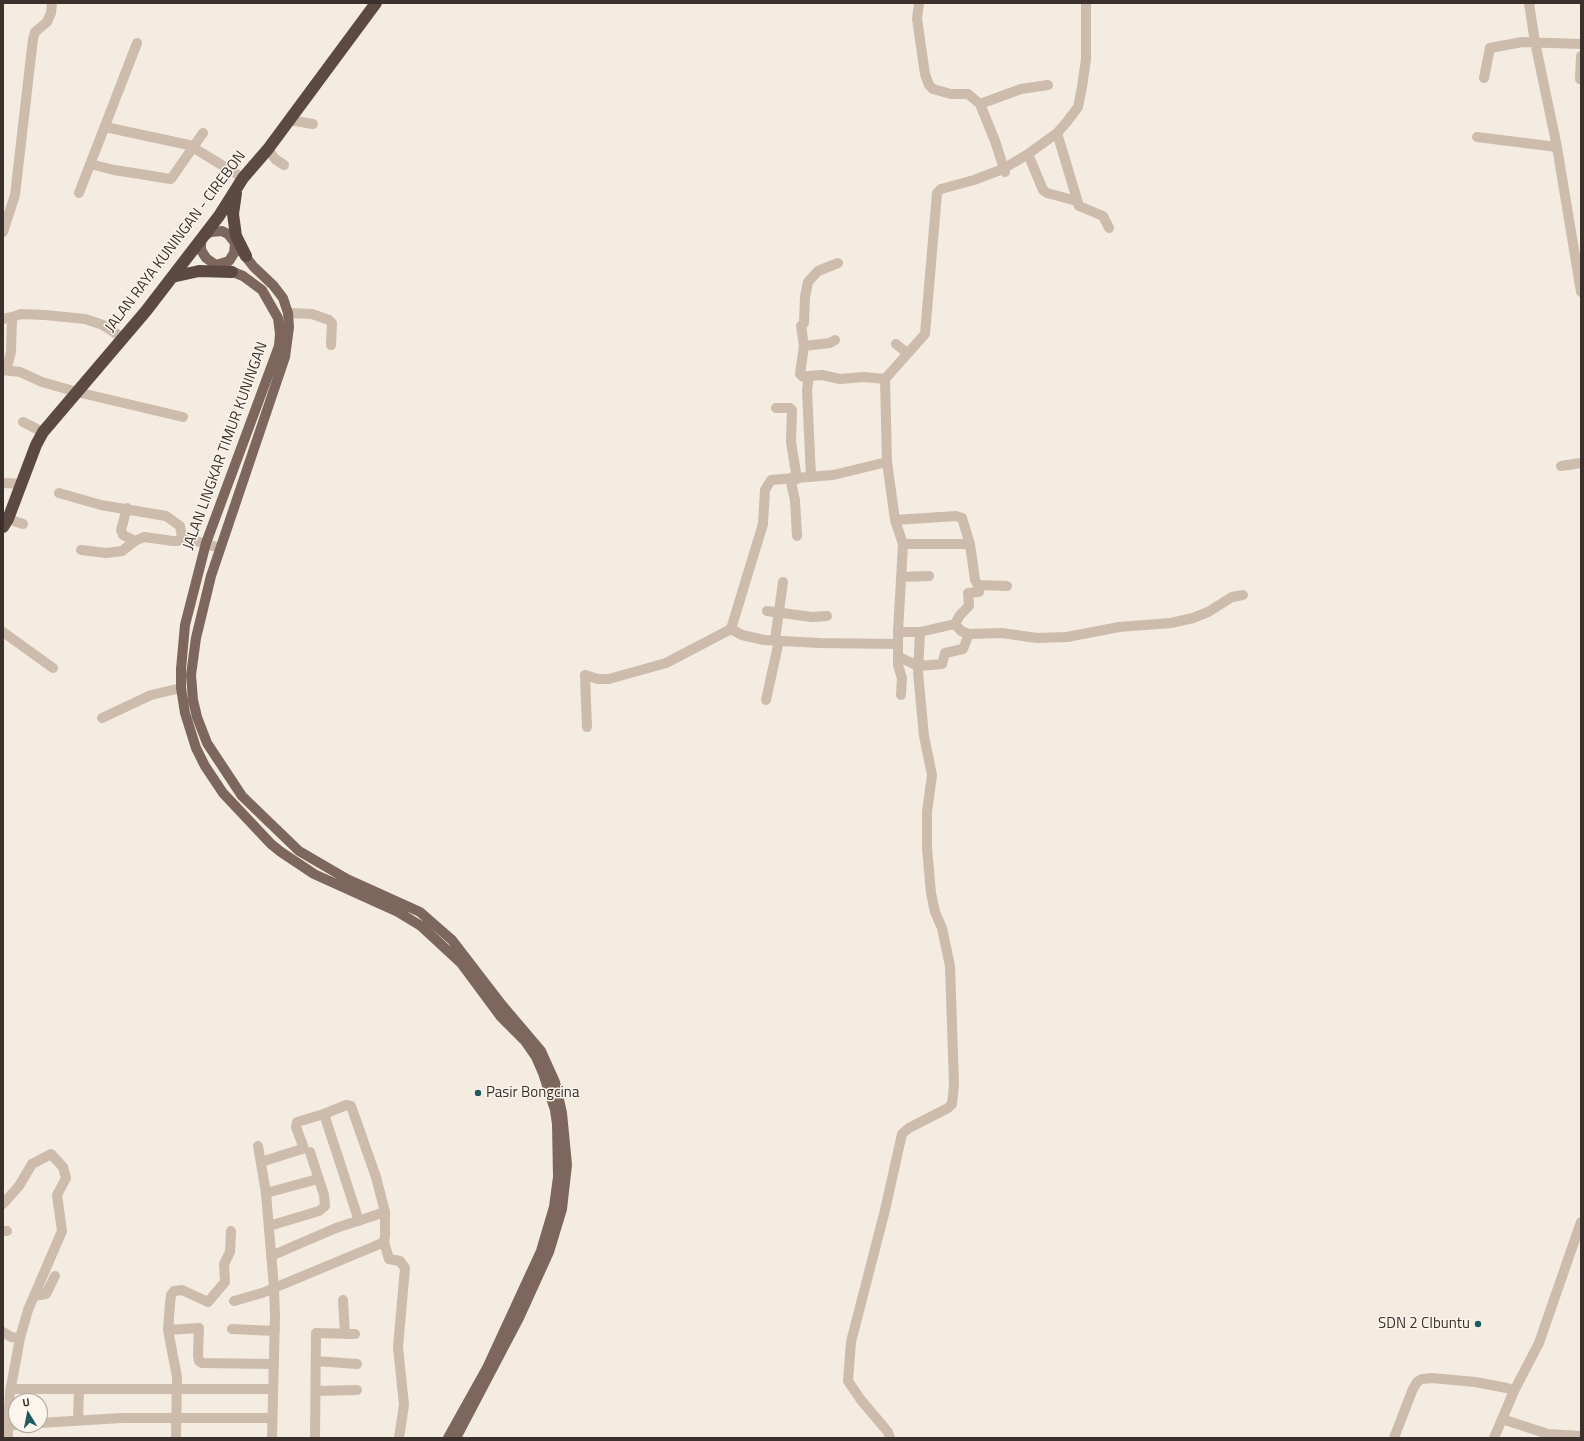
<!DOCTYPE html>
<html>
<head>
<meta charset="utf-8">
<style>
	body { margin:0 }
	#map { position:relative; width:1584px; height:1441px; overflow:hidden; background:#f4ebe1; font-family:"Titillium Web",sans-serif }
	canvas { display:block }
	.frame { position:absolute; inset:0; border:4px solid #3b302b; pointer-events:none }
	.north { position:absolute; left:8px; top:1393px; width:40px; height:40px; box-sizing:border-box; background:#fbf5ee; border:1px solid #aea6a0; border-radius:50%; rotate:350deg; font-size:11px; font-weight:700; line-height:16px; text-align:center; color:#3b302b }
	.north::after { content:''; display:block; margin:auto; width:14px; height:18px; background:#1f5a5e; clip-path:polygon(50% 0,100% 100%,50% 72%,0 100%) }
</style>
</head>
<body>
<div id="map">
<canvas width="1584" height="1441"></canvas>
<div class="frame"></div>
<div class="north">U</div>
</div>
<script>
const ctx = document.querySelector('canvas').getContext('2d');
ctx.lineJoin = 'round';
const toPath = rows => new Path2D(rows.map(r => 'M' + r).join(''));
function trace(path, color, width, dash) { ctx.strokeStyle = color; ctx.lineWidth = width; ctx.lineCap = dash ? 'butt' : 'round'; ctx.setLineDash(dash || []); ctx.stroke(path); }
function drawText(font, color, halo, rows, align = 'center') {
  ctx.font = font + ' "Titillium Web",sans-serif'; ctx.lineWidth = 3; ctx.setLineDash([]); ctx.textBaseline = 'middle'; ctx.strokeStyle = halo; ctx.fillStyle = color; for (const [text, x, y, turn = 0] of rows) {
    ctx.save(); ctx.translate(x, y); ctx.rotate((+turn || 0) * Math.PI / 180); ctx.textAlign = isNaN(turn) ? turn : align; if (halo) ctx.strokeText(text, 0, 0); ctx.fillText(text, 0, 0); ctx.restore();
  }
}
const minor = toPath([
	[919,3,917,19,925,74,929,85,933,89,951,94,968,94,980,104,995,141,1005,172],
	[1529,3,1535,42,1557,147,1581,292],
	[1484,78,1490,48,1522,42,1581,44],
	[1580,79,1581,56],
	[980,104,1021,89,1048,85],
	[289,120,313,124],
	[105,127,189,145,243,178],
	[1057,133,1079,206,1103,216,1109,228],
	[1477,137,1557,147],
	[268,149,275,159,284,165],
	[1028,154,1043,190,1047,193,1077,201],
	[90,164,114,170,171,179,203,133],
	[79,193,137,43],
	[3,232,15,195,33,39,35,32,47,22,51,13,52,3],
	[288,313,312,314,329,320,332,323,331,345],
	[12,317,21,314,45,315,85,319,103,325,123,338],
	[3,319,12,317,11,352,7,367,3,370],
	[896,344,907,353],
	[804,346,830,343,835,340],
	[3,370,20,372,42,382,77,392,183,417],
	[809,376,803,377,800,374,804,346,801,326,804,323,805,297,808,282,818,271,838,263],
	[885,379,887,462,895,520,903,544,898,632,898,665,902,678,901,695],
	[776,408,790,408,792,410,791,442,797,479],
	[23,422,43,432],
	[1561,466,1581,463],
	[811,477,807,390,809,376,822,375,840,379,864,377,885,379,925,334,937,193,941,189,974,180,1003,169,1028,154,1057,133,1066,123,1078,107,1082,87,1086,59,1086,3],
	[790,478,795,500,797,536],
	[3,483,22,484],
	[59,493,101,505,166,516,180,526,182,537,220,548],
	[127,508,121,530,123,535,135,541],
	[8,519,23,524],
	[895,520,956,516,962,518,970,544,975,580,978,585,979,592,968,593,969,606,960,615,955,624,961,631,969,634,1002,633,1037,638,1067,637,1119,627,1171,623,1193,618,1208,612,1232,597,1243,595],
	[903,544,970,544],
	[81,550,106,553,122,551,135,541,144,537,173,541,178,541,182,537],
	[901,577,929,576],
	[978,585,1007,586],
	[767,611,812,617,827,616],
	[731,629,742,635,764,640,819,643,898,644],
	[3,632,53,668],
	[898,632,920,632,955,624],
	[775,640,783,582],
	[899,657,918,666,942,664,945,653,963,649,969,634],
	[766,700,779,641],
	[102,718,151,695,181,688],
	[587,727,585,675,598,679,609,679,666,663,731,629,763,524,765,490,771,480,833,475,887,462],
	[324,1114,359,1221],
	[258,1146,266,1193,274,1288,275,1315,272,1438],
	[266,1193,318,1179],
	[3,1204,19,1186,32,1164,51,1154,63,1167,66,1178,57,1195,62,1231,28,1310,20,1338,10,1392,8,1425,16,1425],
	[269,1226,319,1211,325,1206,324,1195,310,1152],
	[3,1231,7,1231],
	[384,1242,389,1259,400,1261,405,1268,398,1347,404,1405,399,1438],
	[271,1256,336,1228,385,1212],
	[34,1296,46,1294,55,1276],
	[343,1300,345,1334],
	[234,1301,262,1293,375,1246,384,1242,385,1235,385,1212,376,1177,351,1106,346,1105,324,1114,297,1122,296,1127,303,1146,302,1149,261,1162],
	[232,1329,275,1331],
	[168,1330,170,1304,171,1295,174,1291,182,1290,208,1302,225,1282,224,1264,230,1252,231,1231],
	[3,1332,11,1337,20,1338],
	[316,1361,357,1364],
	[11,1389,273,1389],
	[316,1391,357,1390],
	[1502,1419,1548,1434,1581,1436],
	[78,1420,79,1390],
	[40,1423,121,1418,272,1418],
	[8,1438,8,1425],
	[176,1438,177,1377,168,1330,199,1328,198,1355,199,1361,202,1363,273,1364],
	[315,1438,316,1333,355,1334],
	[890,1438,888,1432,861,1400,848,1381,851,1342,885,1210,902,1134,909,1128,948,1108,952,1104,954,1085,950,966,942,928,935,912,931,893,927,848,927,812,932,775,924,736,918,672,920,632],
	[1394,1438,1412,1391,1417,1382,1422,1379,1432,1378,1475,1382,1507,1388,1514,1391],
	[1494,1438,1514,1391,1539,1343,1581,1222]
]);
const major = toPath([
	[216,265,229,261,234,253,235,244],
	[448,1438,487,1368,541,1251,554,1207,558,1177,557,1124,555,1110,543,1073,536,1057,525,1041,501,1017,461,963,421,926,398,912,314,874,281,852,271,844,223,793,205,766,196,748,185,713,181,688,181,669,185,625,206,543,279,346,280,334,278,318,262,290,243,276,216,265,206,258,201,250,201,243,203,236,211,232,222,231,228,234,253,266,273,285,283,298,288,313,289,327,285,357,211,576,196,638,191,675,193,700,197,717,207,743,242,796,299,851,347,879,420,912,452,940,502,1005,541,1051,555,1082,562,1113,567,1165,562,1209,549,1252,519,1318,456,1438]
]);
const highway = toPath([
	[236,193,233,214,236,236,246,256],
	[172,277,199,271,232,272],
	[3,527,8,519,36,445,43,432,146,311,219,216,243,178,268,149,376,3]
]);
const markers = [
	[478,1093,4,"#1f5a5e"],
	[1478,1324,4,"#1f5a5e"]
];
const streetNames = [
	["JALAN RAYA KUNINGAN - CIREBON",176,242,-53],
	["JALAN LINGKAR TIMUR KUNINGAN",226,446,-70]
];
const poiNames = [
	["Pasir Bongcina",486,1093],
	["SDN 2 CIbuntu",1470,1324,"right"]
];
trace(minor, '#cdbbac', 10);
trace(major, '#7d675c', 10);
trace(highway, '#5c4a42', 12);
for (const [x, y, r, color] of markers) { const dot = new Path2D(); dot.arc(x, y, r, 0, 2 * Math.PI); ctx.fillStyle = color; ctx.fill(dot); trace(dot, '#fbf5ee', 1.5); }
drawText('15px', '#3b302b', '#fbf5ee', streetNames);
drawText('15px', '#3b302b', '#fbf5ee', poiNames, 'left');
</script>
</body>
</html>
